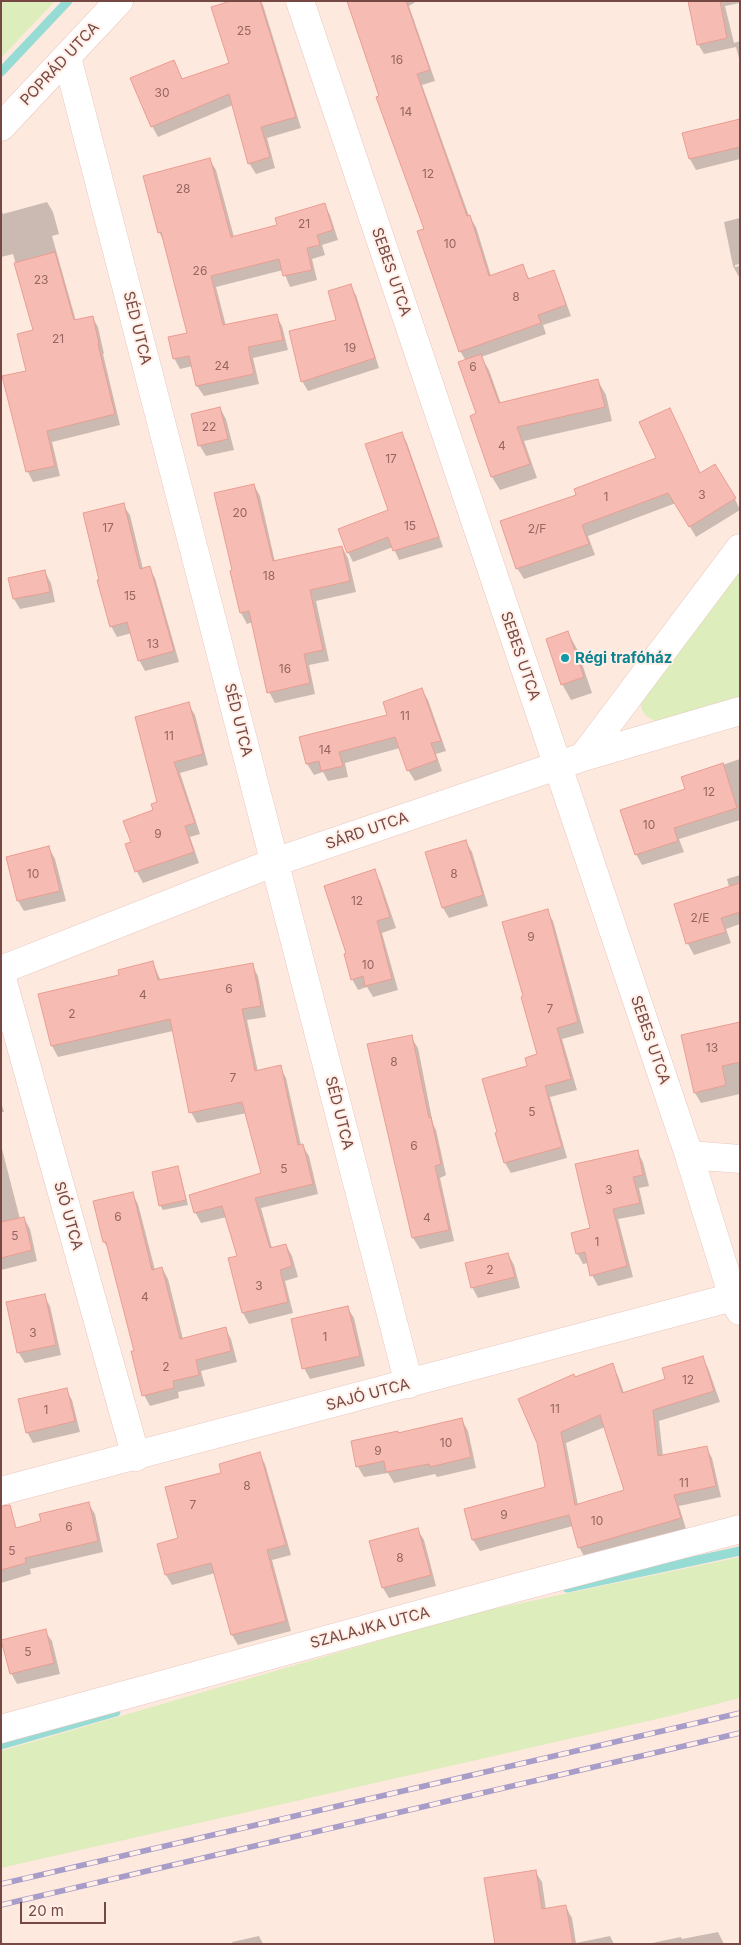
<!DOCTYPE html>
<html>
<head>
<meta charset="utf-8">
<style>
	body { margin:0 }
	#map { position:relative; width:741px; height:1945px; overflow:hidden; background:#fee9de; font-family:Inter,sans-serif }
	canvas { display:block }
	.frame { position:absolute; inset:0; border:2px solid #764844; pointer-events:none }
	.scale { position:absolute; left:20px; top:1902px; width:86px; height:22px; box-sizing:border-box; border:2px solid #764844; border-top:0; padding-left:6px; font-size:15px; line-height:18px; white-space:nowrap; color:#764844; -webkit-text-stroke:4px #ffefe7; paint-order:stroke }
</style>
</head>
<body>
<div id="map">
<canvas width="741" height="1945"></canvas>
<div class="frame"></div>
<div class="scale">20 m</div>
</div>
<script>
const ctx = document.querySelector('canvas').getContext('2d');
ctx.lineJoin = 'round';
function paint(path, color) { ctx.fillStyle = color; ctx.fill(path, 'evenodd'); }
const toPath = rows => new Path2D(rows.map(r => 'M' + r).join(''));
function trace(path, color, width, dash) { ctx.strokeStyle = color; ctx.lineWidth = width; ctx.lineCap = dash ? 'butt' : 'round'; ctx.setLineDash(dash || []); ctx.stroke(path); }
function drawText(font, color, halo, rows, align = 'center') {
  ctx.font = font + ' Inter,sans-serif'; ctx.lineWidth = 4; ctx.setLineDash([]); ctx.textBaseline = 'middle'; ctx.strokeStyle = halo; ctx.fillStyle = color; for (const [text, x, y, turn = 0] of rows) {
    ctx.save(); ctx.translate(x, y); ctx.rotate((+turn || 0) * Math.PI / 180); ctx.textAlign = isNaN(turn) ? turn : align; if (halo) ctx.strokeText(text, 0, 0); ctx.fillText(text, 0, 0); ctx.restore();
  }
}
const green = toPath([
	[1,1,55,1,1,58],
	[740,564,740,698,665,720,655,721,646,716,641,708,641,698],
	[740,1557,740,1698,670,1716,1,1868,1,1751,474,1613]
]);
const shadow = toPath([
	[235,1,261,1,263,5,301,128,267,138,275,168,256,174,249,163,233,105,158,137,152,126,174,62,183,80,230,64],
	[348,1,417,1,409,6,435,81,422,85,469,216,476,227,491,276,522,265,530,280,553,272,559,283,571,316,543,325,546,334,481,357,489,370,501,404,598,381,606,395,612,421,524,441,537,478,500,490,492,477,466,361,460,351,426,230],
	[690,1,740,1,740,3,725,6,734,43,740,41,740,62,736,47,704,54,698,44],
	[740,120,740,159,696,170,690,159,684,134],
	[210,160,216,170,234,237,279,226,324,205,330,215,338,240,322,245,325,255,312,259,317,280,290,287,283,270,216,287,226,326,276,315,282,326,288,350,253,358,259,384,204,396,197,386,193,366,180,369,174,358,188,334,165,243,159,232],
	[47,202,53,212,59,234,52,236,76,321,92,317,98,327,104,354,103,354,120,425,52,442,60,476,33,482,28,472,4,377,27,372,34,331,13,254,1,257,1,209,3,214],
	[740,218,740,264,735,265,735,267,740,266,739,277,733,266,724,222],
	[350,286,356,295,379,368,308,391,302,381,338,321],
	[220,408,226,419,234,450,206,456,200,446],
	[670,410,700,474,735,499,740,510,696,537,676,503,588,536,595,555,524,579,517,568,577,496,657,459],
	[401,433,407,443,443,547,399,560,393,547,353,562,348,552,390,510],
	[254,485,260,496,275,562,342,547,348,558,356,592,316,601,329,661,309,665,315,694,275,703,269,692,253,622,247,624,241,613,232,572],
	[123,505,130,515,143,569,149,568,155,578,179,662,145,671,139,660,132,633,117,637,111,626],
	[45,572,51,583,55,602,20,609,14,599],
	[568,633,577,649,592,693,571,700,562,684],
	[422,690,428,700,446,751,436,754,442,771,415,781,408,770,400,748,345,763,348,777,328,781,323,772,314,775,307,764,301,738,389,716],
	[188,704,195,715,208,765,180,773,200,834,190,837,199,863,143,883,137,872,127,845,133,843,154,811],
	[740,759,740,820,679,839,684,852,642,865,636,854,686,790,683,778],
	[466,842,472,852,488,906,449,918,443,908,427,853],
	[49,848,55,859,66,901,24,911,18,901],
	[374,871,380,881,396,928,382,933,398,990,373,997,367,987,358,990,352,979],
	[740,875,740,924,726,929,731,943,694,955,688,944,675,905,729,887,727,879],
	[547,911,553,921,584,1033,562,1039,577,1090,550,1097,567,1158,511,1173,505,1163,528,1067,539,1055,525,997],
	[153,963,161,981,252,965,258,976,266,1017,247,1020,258,1072,280,1067,286,1078,301,1145,302,1145,309,1156,318,1194,261,1208,272,1248,286,1245,292,1256,298,1277,285,1281,293,1313,249,1324,243,1313,239,1257,227,1217,201,1223,195,1212,262,1174,247,1113,197,1123,191,1112,173,1031,58,1057,52,1046,40,995,120,976],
	[740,1023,740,1094,701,1103,695,1093],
	[411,1037,418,1048,433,1124,436,1130,446,1175,440,1178,454,1241,420,1249,413,1238,369,1045],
	[1,1102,4,1112,1,1112],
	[1,1145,20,1219,24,1218,30,1229,37,1261,1,1270],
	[637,1151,643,1162,649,1186,639,1188,645,1214,618,1219,633,1277,598,1286,592,1275,589,1263,583,1264,577,1253],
	[177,1168,180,1173,188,1205,163,1210,160,1205],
	[132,1193,138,1204,155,1270,162,1268,168,1279,183,1339,225,1328,231,1339,237,1362,201,1371,205,1386,178,1392,179,1398,150,1406,144,1395,135,1352,110,1251,104,1242],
	[508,1254,514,1265,520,1288,478,1298,472,1287],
	[44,1296,50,1306,61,1355,25,1363,18,1352],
	[347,1307,354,1318,365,1366,310,1379,304,1368],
	[702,1357,708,1368,720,1402,659,1421,663,1456,706,1447,712,1458,721,1497,679,1506,686,1529,585,1558,579,1547,573,1526,480,1551,473,1540,465,1510,547,1488,538,1442,574,1378,612,1365,618,1376,624,1393,667,1380],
	[605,1427,626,1491,578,1505,566,1443],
	[66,1389,72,1400,80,1432,33,1443,27,1432],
	[462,1420,468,1431,476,1468,437,1477,435,1474,394,1483,388,1473,364,1477,358,1467,398,1434],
	[259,1453,265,1464,291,1555,272,1560,291,1631,238,1645,232,1635,215,1573,172,1585,166,1575,158,1545,180,1539,223,1474],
	[88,1503,95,1514,103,1552,30,1569,31,1574,1,1583,1,1533,43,1522],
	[417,1529,424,1540,436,1586,389,1598,383,1588],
	[45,1631,52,1641,60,1674,17,1684,11,1673],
	[535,1871,542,1882,546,1910,566,1907,572,1918,576,1943,610,1936,614,1944,496,1944],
	[718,1932,724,1944,647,1944,681,1937,682,1939],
	[259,1936,263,1944,233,1944,232,1942]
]);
const stream = toPath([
	[1,72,68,1],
	[567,1588,740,1551],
	[1,1745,116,1712]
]);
const building = toPath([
	[231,1,260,1,296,117,261,127,270,157,248,164,229,94,151,127,130,78,174,60,182,79,229,63,211,7,231,1],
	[347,1,406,1,430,70,417,74,467,216,470,215,489,276,523,264,528,279,554,270,566,305,538,315,541,323,459,352,417,231,424,229,376,97,379,96,347,1],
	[688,1,720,1,727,38,697,45,688,1],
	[740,119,740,147,689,159,682,133,740,119],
	[210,158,231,237,277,225,275,218,325,203,333,230,317,235,320,245,307,248,312,270,283,276,279,259,211,276,223,325,277,314,283,340,248,347,254,374,196,386,189,356,173,359,168,337,187,333,161,232,158,233,143,176,210,158],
	[55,252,74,320,93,316,99,344,98,344,115,414,47,431,55,466,26,472,2,376,26,371,17,334,33,330,14,263,55,252],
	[351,284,375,358,301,382,289,331,336,320,328,291,351,284],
	[481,354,499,403,598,379,605,407,517,427,530,464,491,477,470,416,476,413,458,362,481,354],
	[220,407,228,439,198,446,191,414,220,407],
	[670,408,700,473,715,464,736,498,689,527,668,493,582,525,589,544,516,569,500,521,576,495,574,489,656,458,639,422,670,408],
	[402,432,439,537,393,551,388,537,347,553,338,529,388,510,365,444,402,432],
	[254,484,273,561,342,546,350,581,310,590,323,650,304,654,310,683,267,693,249,611,240,613,230,571,232,570,214,493,254,484],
	[124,503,140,569,150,566,174,651,138,661,127,622,110,627,97,580,99,580,83,513,124,503],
	[45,570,50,592,13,599,8,578,45,570],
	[568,631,584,677,561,685,546,639,568,631],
	[422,688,441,741,431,743,437,760,407,771,395,737,339,752,343,766,321,771,319,761,306,764,299,737,387,715,383,702,422,688],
	[189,702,203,754,174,762,195,823,185,826,194,852,135,872,125,844,131,842,123,821,153,810,151,804,157,802,135,717,189,702],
	[723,763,737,808,674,828,678,841,635,855,620,810,685,789,681,777,723,763],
	[466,840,483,895,442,908,425,852,466,840],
	[49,846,60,891,17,901,6,857,49,846],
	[375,869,390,917,377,921,392,979,365,986,363,976,351,980,344,954,346,953,324,886,375,869],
	[740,883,740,912,721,918,726,932,686,944,674,904,740,883],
	[548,909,578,1022,557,1028,571,1079,545,1086,562,1147,504,1163,495,1133,497,1132,482,1079,527,1066,525,1058,537,1054,521,997,523,996,502,922,548,909],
	[153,961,158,980,253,963,261,1006,242,1009,255,1071,281,1065,298,1145,303,1144,313,1184,255,1198,270,1248,286,1244,292,1266,280,1270,288,1302,242,1313,228,1258,237,1256,222,1206,194,1213,189,1195,261,1173,242,1102,189,1113,170,1019,51,1046,38,994,119,975,118,970,153,961],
	[740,1022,740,1062,722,1066,726,1085,694,1093,681,1035,740,1022],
	[412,1035,429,1118,431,1117,441,1164,435,1166,449,1230,412,1238,367,1044,412,1035],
	[638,1150,643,1175,633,1177,640,1203,613,1209,627,1266,590,1276,585,1252,576,1254,571,1233,590,1228,575,1164,638,1150],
	[178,1166,186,1200,159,1206,152,1172,178,1166],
	[133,1192,152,1270,162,1267,180,1339,226,1327,231,1351,196,1360,199,1375,173,1381,174,1388,142,1396,131,1351,134,1351,106,1242,103,1242,93,1201,133,1192],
	[24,1217,32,1250,1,1258,1,1222,24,1217],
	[508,1253,515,1277,471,1288,465,1263,508,1253],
	[45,1294,56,1345,17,1353,6,1302,45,1294],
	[348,1306,360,1356,302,1369,291,1319,348,1306],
	[703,1356,714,1391,653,1410,658,1456,707,1446,716,1486,674,1495,681,1518,578,1548,569,1515,472,1540,464,1509,545,1487,537,1443,518,1399,574,1374,575,1377,613,1363,622,1393,665,1379,662,1368,703,1356],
	[600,1415,624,1490,575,1505,561,1432,600,1415],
	[67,1388,75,1421,26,1433,18,1399,67,1388],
	[462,1418,471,1457,430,1467,429,1464,386,1472,384,1461,356,1467,351,1441,398,1431,398,1433,462,1418],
	[260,1452,286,1545,267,1550,286,1621,231,1635,211,1563,165,1575,157,1544,178,1538,165,1487,221,1473,219,1464,260,1452],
	[89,1502,98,1541,25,1558,26,1563,1,1570,1,1506,10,1505,16,1528,41,1521,39,1514,89,1502],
	[418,1528,431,1575,382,1588,369,1541,418,1528],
	[46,1629,54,1663,10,1674,1,1640,46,1629],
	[536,1870,542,1909,566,1905,573,1944,495,1944,484,1878,536,1870]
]);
const street = toPath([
	[300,1,689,1155,733,1297,740,1311],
	[67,57,409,1384],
	[1,127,119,1],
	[583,757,740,548],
	[1,970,275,862,583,757,740,711],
	[1,975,136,1457],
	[689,1155,740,1159],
	[1,1491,733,1297],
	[1,1729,519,1587,740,1529]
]);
const rail = toPath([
	[1,1884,740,1713],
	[1,1905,740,1733]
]);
const markers = [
	[565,658,5,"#0f9aa8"]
];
const numberNames = [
	["25",244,31],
	["16",397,60],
	["30",162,93],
	["14",406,112],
	["12",428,174],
	["28",183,189],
	["21",304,224],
	["10",450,244],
	["26",200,271],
	["23",41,280],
	["8",516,297],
	["21",58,339],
	["19",350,348],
	["24",222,366],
	["6",473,367],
	["22",209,427],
	["4",502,446],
	["17",391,459],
	["3",702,495],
	["1",606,497],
	["20",240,513],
	["15",410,526],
	["17",108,528],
	["2/F",537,529],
	["18",269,576],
	["15",130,596],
	["13",153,644],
	["16",285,669],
	["11",405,716],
	["11",169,736],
	["14",325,750],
	["12",709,792],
	["10",649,825],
	["9",158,834],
	["10",33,874],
	["8",454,874],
	["12",357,901],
	["2/E",700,918],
	["9",531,937],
	["10",368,965],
	["6",229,989],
	["4",143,995],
	["7",550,1009],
	["2",72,1014],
	["13",712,1048],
	["8",394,1062],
	["7",233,1078],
	["5",532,1112],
	["6",414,1146],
	["5",284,1169],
	["3",609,1190],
	["6",118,1217],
	["4",427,1218],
	["5",15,1236],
	["1",597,1242],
	["2",490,1270],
	["3",259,1286],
	["4",145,1297],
	["3",33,1333],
	["1",325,1337],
	["2",166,1367],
	["12",688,1380],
	["11",555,1409],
	["1",46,1410],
	["10",446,1443],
	["9",378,1451],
	["11",684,1483],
	["8",247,1486],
	["7",193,1505],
	["9",504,1515],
	["10",597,1521],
	["6",69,1527],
	["5",12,1551],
	["8",400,1558],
	["5",28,1652]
];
const streetNames = [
	["POPRÁD UTCA",60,64,-47],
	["SEBES UTCA",391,272,71],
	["SÉD UTCA",137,328,76],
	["SEBES UTCA",520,656,71],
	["SÉD UTCA",238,720,76],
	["SÁRD UTCA",367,831,-19],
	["SEBES UTCA",650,1040,71],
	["SÉD UTCA",339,1113,76],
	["SIÓ UTCA",68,1216,74],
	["SAJÓ UTCA",368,1395,-15],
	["SZALAJKA UTCA",370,1628,-15]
];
const cultureNames = [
	["Régi trafóház",575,658]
];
paint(green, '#ddedbc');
paint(shadow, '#0003');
trace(stream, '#97dcd4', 9);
paint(building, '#f6bcb3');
trace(building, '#ea9c92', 1);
trace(street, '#e8c7bf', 29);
trace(street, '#fff', 28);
trace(rail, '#a89dc8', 5.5);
trace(rail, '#ffefe7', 4, [11]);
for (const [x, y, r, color] of markers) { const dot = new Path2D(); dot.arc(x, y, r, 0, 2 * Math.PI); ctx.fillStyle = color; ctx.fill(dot); trace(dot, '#ffefe7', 2); }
drawText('12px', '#966560', null, numberNames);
drawText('15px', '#764844', '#ffefe7', streetNames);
drawText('bold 15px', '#0d838f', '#ffefe7', cultureNames, 'left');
</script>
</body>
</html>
